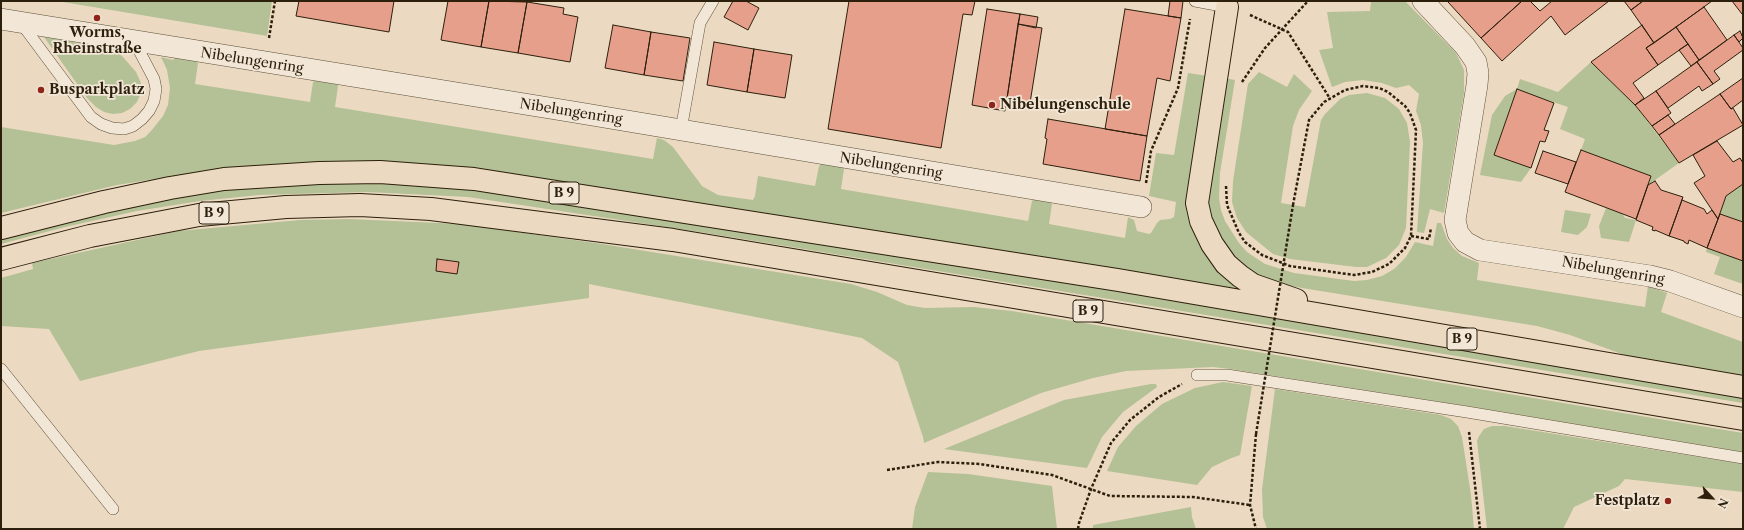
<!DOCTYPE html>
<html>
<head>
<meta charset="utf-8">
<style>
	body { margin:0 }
	#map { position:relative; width:1744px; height:530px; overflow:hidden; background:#ebdac1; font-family:"Libre Caslon Text",serif }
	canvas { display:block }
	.frame { position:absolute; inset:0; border:2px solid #2c1f0c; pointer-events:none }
	.north { position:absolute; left:1692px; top:478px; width:40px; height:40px; -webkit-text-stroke:3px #f2e7d7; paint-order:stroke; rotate:116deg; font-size:11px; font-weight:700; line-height:16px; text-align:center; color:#2c1f0c }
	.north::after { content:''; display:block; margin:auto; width:14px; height:18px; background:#2c1f0c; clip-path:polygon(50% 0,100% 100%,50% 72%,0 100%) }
</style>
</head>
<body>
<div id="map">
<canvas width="1744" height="530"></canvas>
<div class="frame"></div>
<div class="north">N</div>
</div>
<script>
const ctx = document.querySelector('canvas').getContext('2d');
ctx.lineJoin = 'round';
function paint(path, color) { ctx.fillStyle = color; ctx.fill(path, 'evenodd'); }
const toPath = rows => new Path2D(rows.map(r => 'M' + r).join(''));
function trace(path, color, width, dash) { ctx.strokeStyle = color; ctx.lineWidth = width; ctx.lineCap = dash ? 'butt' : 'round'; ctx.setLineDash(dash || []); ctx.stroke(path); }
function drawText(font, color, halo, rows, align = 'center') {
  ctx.font = font + ' "Libre Caslon Text",serif'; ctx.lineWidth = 3.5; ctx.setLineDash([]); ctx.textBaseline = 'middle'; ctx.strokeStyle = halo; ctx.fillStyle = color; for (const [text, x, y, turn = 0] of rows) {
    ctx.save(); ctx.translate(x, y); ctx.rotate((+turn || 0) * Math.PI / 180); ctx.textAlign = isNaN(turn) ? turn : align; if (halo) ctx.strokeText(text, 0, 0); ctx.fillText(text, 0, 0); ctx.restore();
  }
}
const green = toPath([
	[57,1,272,1,267,36],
	[1371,1,1405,1,1456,53,1464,70,1464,93,1444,213,1430,209,1424,233,1417,232,1423,143,1421,125,1416,111,1419,94,1409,85,1396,88,1382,83,1363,80,1345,82,1332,87,1319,50,1333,48,1327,12,1370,11],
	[44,37,113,49,123,57,136,72,141,83,141,93,137,102,130,109,122,113,113,114,104,112,96,107,87,98],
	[177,56,194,59,198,63,195,84,310,102,313,82,318,79,336,82,338,86,335,107,653,159,657,138,664,140,673,147,702,186,718,195,753,200,755,196,758,176,815,186,819,166,822,163,841,165,844,169,841,189,1028,221,1032,201,1035,198,1048,200,1052,204,1049,224,1125,238,1128,217,1134,220,1137,231,1149,234,1151,233,1157,223,1160,220,1170,219,1174,217,1176,202,1149,196,1156,153,1174,155,1188,73,1208,76,1190,187,1241,288,1240,292,628,193,232,169,174,176,117,185,1,213,1,127,114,145,135,141,145,137,151,131,163,116,168,105,170,88,167,70,161,57,173,60],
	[1591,62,1635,105,1679,163,1648,185,1651,176,1581,150,1585,139,1560,129,1568,107,1517,90,1494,155,1531,168,1521,182,1480,175,1492,115,1505,96,1517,89,1520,79,1558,92],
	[1259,72,1287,87,1294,74,1312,91,1299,110,1293,126,1281,203,1305,207,1321,120,1325,114,1340,99,1349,95,1367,93,1385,98,1399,109,1407,123,1410,142,1406,228,1399,245,1386,258,1367,267,1356,267,1290,259,1273,254,1246,232,1237,218,1232,202,1233,181,1248,84],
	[1224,78,1235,80,1220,173,1219,198,1221,210,1225,221,1239,243,1247,252,1265,264,1294,273,1354,281,1367,280,1382,276,1394,269,1406,257,1415,242,1433,246,1437,223,1441,223,1447,239,1453,248,1462,256,1479,263,1477,280,1645,307,1648,286,1667,293,1661,312,1743,342,1743,376,1630,357,1570,335,1537,326,1302,288,1276,283,1255,274,1243,266,1224,247,1212,222,1206,198],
	[368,180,527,194,1743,393,1743,403,706,233,468,197,367,192,259,195,200,201,137,211,65,227,1,244,1,237,199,191],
	[1743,184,1743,222,1720,214,1726,196],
	[1606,208,1622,213,1625,218,1636,220,1629,242,1601,238,1599,226],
	[1565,210,1591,214,1587,227,1578,235,1561,232],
	[349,219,461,224,602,244,851,284,877,292,907,305,925,308,974,307,1012,311,1743,433,1743,452,1467,406,1230,369,1213,367,1126,371,1093,378,1041,393,924,443,923,437,898,362,862,338,589,284,589,298,199,351,80,381,49,329,1,326,1,278,33,269,32,263,178,231,300,220],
	[1707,248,1743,261,1743,284,1714,274,1720,257,1706,252],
	[1223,382,1252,386,1240,455,1229,459,1212,467,1197,485,1107,471,1118,447,1136,426,1162,404,1195,388],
	[1151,384,1156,384,1157,387,1123,412,1102,437,1087,468,944,449,1064,400],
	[1275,389,1441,415,1451,419,1458,426,1462,437,1471,495,1474,529,1267,529,1263,517,1262,489],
	[1492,426,1505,426,1743,464,1743,492,1625,479,1619,486,1574,507,1563,529,1487,529,1477,441,1479,436,1484,429],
	[928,472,968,474,1052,486,1057,529,912,529,915,507],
	[1191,507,1192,517,1196,529,1093,529,1093,525]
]);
const building = toPath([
	[299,1,394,1,389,32,296,16,299,1],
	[448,1,489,1,481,47,441,40,448,1],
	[489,1,527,2,518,53,481,47,489,1],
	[733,1,746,1,759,8,748,30,724,17,733,1],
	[849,1,975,1,972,15,963,14,941,148,828,129,849,1],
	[1170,1,1183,1,1181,18,1168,16,1170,1],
	[1449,1,1522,1,1481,38,1448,2,1449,1],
	[1522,1,1530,1,1540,11,1552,1,1609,1,1565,35,1551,16,1502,61,1481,38,1522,1],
	[1624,1,1643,1,1631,10,1624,1],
	[1643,1,1712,1,1654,43,1631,10,1643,1],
	[1732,1,1743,1,1743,14,1742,14,1732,1],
	[527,2,564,8,563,14,578,17,570,62,518,53,527,2],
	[1704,7,1727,40,1699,60,1676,27,1704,7],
	[987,9,1020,14,1005,111,972,105,987,9],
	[1125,9,1181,18,1170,81,1157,78,1147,136,1105,129,1125,9],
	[1020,14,1038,17,1036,28,1018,24,1020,14],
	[1018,24,1042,28,1030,103,1007,99,1018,24],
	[613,25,651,32,644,75,605,68,613,25],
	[1642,25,1654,43,1646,48,1658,65,1633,83,1644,98,1635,105,1591,62,1642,25],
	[1676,27,1688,44,1658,65,1646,48,1676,27],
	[1740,31,1743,38,1739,42,1734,35,1740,31],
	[651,32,690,38,683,81,644,75,651,32],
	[1734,35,1743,48,1743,50,1714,71,1720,79,1713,84,1697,62,1734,35],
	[714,42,754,49,747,92,707,85,714,42],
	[1688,44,1699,60,1691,66,1679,50,1688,44],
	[754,49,792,55,785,98,747,92,754,49],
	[1697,62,1713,84,1702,91,1699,86,1668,108,1656,91,1697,62],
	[1743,78,1743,100,1731,109,1720,94,1743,78],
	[1517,89,1554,103,1544,130,1549,131,1545,142,1540,141,1531,168,1494,155,1517,89],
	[1656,91,1671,113,1652,126,1635,105,1656,91],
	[1720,94,1731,109,1733,108,1743,125,1679,163,1659,135,1720,94],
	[1668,115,1675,124,1659,135,1652,126,1668,115],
	[1048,119,1147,136,1140,181,1043,164,1047,139,1045,138,1048,119],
	[1717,141,1733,162,1740,158,1743,163,1743,184,1726,196,1718,219,1694,183,1705,176,1693,155,1717,141],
	[1581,150,1651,176,1636,219,1565,192,1581,150],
	[1543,151,1576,162,1568,184,1535,173,1543,151],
	[1655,181,1661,190,1683,197,1669,236,1655,230,1655,231,1652,230,1653,227,1636,220,1648,185,1655,181],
	[1682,200,1704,209,1707,214,1712,210,1718,219,1707,248,1689,240,1688,244,1684,242,1684,241,1669,236,1682,200],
	[1720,214,1743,222,1743,261,1707,248,1720,214],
	[437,259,459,262,457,274,436,271,437,259]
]);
const path = toPath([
	[1250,15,1288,32,1329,97],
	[269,38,275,1],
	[1242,82,1265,48,1308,1],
	[1146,183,1151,151,1178,88,1190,19],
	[1226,186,1227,205,1239,233,1245,242,1262,255,1290,266,1354,275,1372,272,1389,264,1405,248,1411,236,1416,130,1410,113,1405,106,1388,92,1379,88,1363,86,1345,90,1324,102,1309,120,1293,205],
	[1411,236,1429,239,1431,228],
	[1469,432,1480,529],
	[1256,434,1250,505,1256,529],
	[887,470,938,462,980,464,1052,475,1110,496,1193,497,1250,505],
	[1078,529,1079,523,1091,489,1111,443,1130,420,1159,397,1182,384]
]);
const lane = toPath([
	[1195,1,1227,7],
	[21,23,91,117,101,124,112,128,124,129,133,126,142,119,149,111,154,101,156,89,154,79,134,41],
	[681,130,700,23,713,1],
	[1,369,113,509],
	[1197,375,1227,375,1467,412,1743,458]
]);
const street = toPath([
	[1423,1,1465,46,1476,62,1478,73,1477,85,1455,220,1458,233,1465,242,1480,250,1650,276,1670,281,1743,307],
	[1,19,574,112,1141,207]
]);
const highway = toPath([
	[1227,7,1197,203,1201,221,1212,244,1226,264,1240,276,1253,285,1296,300],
	[1,228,104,202,170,188,224,179,319,173,380,172,474,179,1118,280,1743,387],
	[1,259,90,236,199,215,286,207,360,205,431,209,673,240,1743,419]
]);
const pathBridge = toPath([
	[1256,434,1293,205]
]);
const markers = [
	[97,18,4,"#8f2418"],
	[41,90,4,"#8f2418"],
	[992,105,4,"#8f2418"],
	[1668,501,4,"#8f2418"]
];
const shields = [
	[564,193,30],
	[214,213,30],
	[1088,311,30],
	[1462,339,30]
];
const shieldNames = [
	["B 9",564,193],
	["B 9",214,213],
	["B 9",1088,311],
	["B 9",1462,339]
];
const poiNames = [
	["Worms,",97,33,"center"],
	["Rheinstraße",97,49,"center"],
	["Busparkplatz",49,90],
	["Nibelungenschule",1000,105],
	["Festplatz",1660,501,"right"]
];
const streetNames = [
	["Nibelungenring",252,61,9],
	["Nibelungenring",571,112,9],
	["Nibelungenring",891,166,9],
	["Nibelungenring",1613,271,10]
];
paint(green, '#b4c095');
paint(building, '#e69f8a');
trace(building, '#2c1f0c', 1);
trace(lane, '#5c4e39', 12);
trace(street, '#5c4e39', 22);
trace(highway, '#2c1f0c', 24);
trace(path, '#2c1f0c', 2.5, [3, 2]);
trace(lane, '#f2e7d7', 11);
trace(street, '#f2e7d7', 21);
trace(highway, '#ebdac1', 22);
trace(pathBridge, '#2c1f0c', 2.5, [3, 2]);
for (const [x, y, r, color] of markers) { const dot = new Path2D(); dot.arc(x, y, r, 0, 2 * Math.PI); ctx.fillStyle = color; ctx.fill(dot); trace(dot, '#f2e7d7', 1.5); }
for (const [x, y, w] of shields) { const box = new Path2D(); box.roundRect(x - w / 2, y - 11, w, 22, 3); ctx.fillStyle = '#f2e7d7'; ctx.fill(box); trace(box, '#2c1f0c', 1); }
drawText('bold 13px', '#2c1f0c', null, shieldNames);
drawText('bold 14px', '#2c1f0c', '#f2e7d7', poiNames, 'left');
drawText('14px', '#2c1f0c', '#f2e7d7', streetNames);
</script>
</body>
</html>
